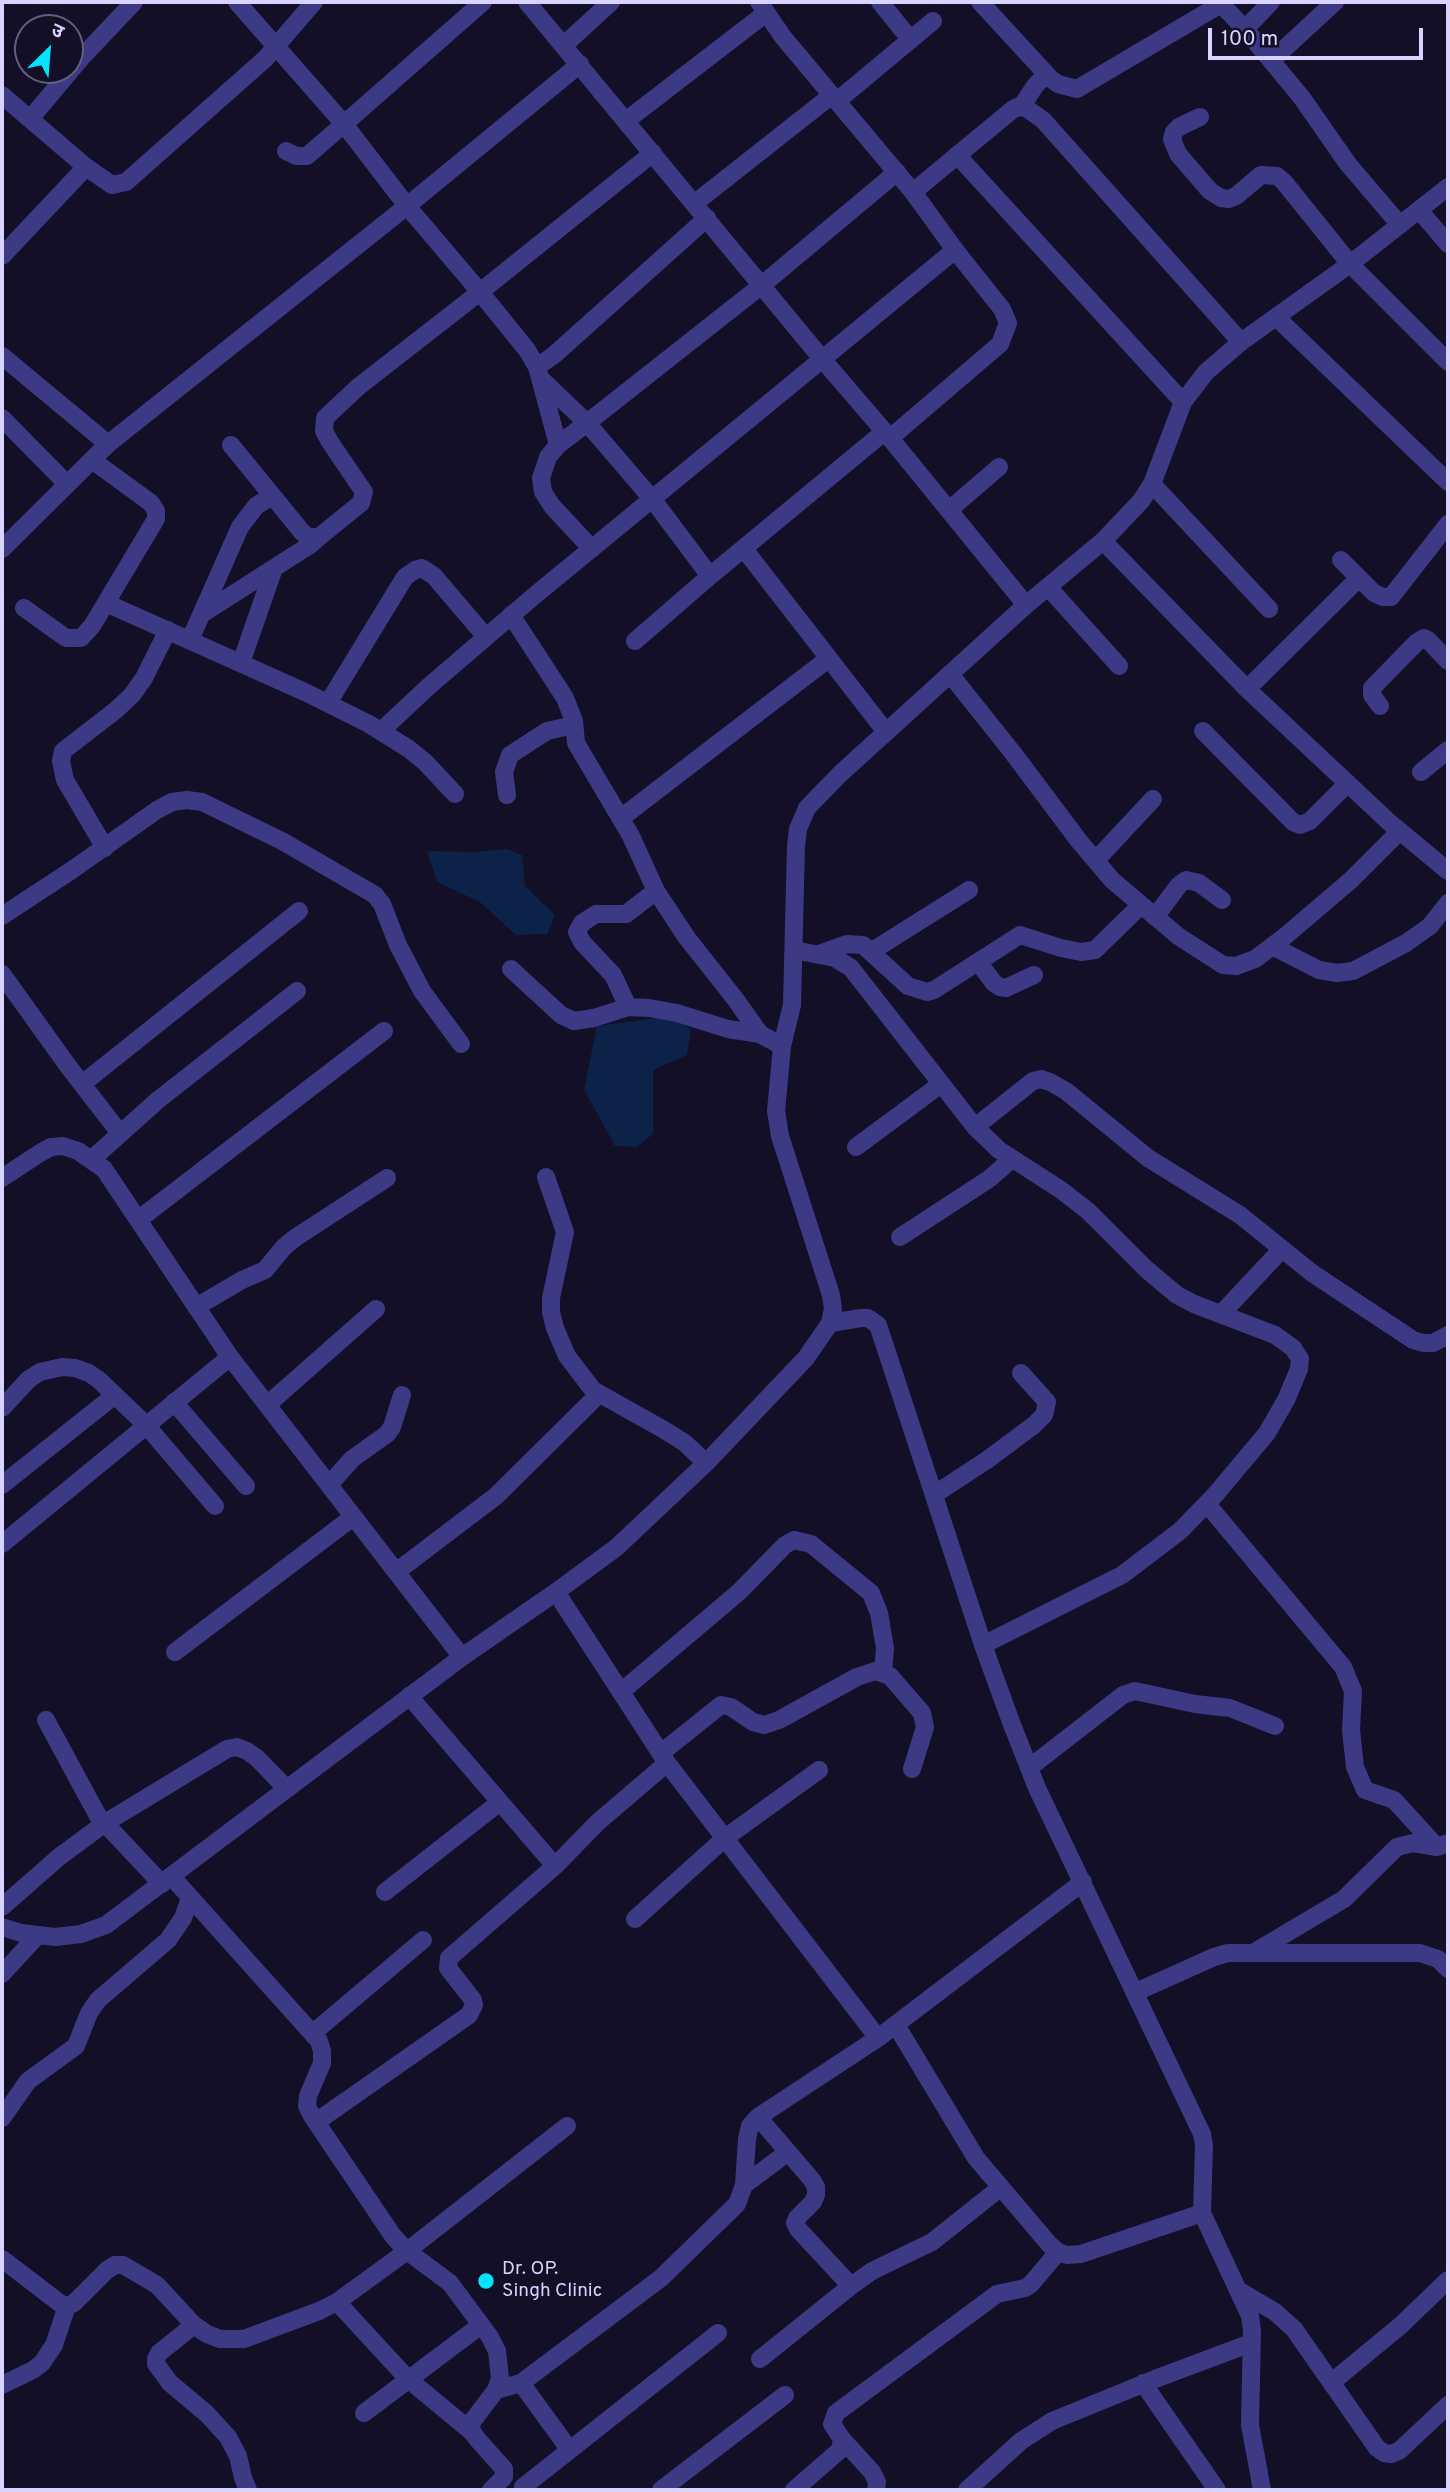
<!DOCTYPE html>
<html>
<head>
<meta charset="utf-8">
<style>
	body { margin:0 }
	#map { position:relative; width:1450px; height:2492px; overflow:hidden; background:#130f26; font-family:Overpass,"Noto Sans Devanagari",sans-serif }
	canvas { display:block }
	.frame { position:absolute; inset:0; border:4px solid #d9d4ff; pointer-events:none }
	.north { position:absolute; left:14px; top:14px; width:70px; height:70px; box-sizing:border-box; background:#130f26; border:2px solid #625e7d; border-radius:50%; rotate:25deg; font-size:19px; font-weight:700; line-height:28px; text-align:center; color:#d9d4ff }
	.north::after { content:''; display:block; margin:auto; width:24px; height:32px; background:#00e5ff; clip-path:polygon(50% 0,100% 100%,50% 72%,0 100%) }
	.scale { position:absolute; left:1208px; top:28px; width:215px; height:32px; box-sizing:border-box; border:4px solid #d9d4ff; border-top:0; padding-left:9px; font-size:21px; line-height:24px; white-space:nowrap; color:#d9d4ff; -webkit-text-stroke:5px #130f26; paint-order:stroke }
</style>
</head>
<body>
<div id="map">
<canvas width="1450" height="2492"></canvas>
<div class="frame"></div>
<div class="north">उ</div>
<div class="scale">100 m</div>
</div>
<script>
const ctx = document.querySelector('canvas').getContext('2d');
ctx.lineJoin = 'round';
function paint(path, color) { ctx.fillStyle = color; ctx.fill(path, 'evenodd'); }
const toPath = rows => new Path2D(rows.map(r => 'M' + r).join(''));
function trace(path, color, width, dash) { ctx.strokeStyle = color; ctx.lineWidth = width; ctx.lineCap = dash ? 'butt' : 'round'; ctx.setLineDash(dash || []); ctx.stroke(path); }
function drawText(font, color, halo, rows, align = 'center') {
  ctx.font = font + ' Overpass,sans-serif'; ctx.lineWidth = 7; ctx.setLineDash([]); ctx.textBaseline = 'middle'; ctx.strokeStyle = halo; ctx.fillStyle = color; for (const [text, x, y, turn = 0] of rows) {
    ctx.save(); ctx.translate(x, y); ctx.rotate((+turn || 0) * Math.PI / 180); ctx.textAlign = isNaN(turn) ? turn : align; if (halo) ctx.strokeText(text, 0, 0); ctx.fillText(text, 0, 0); ctx.restore();
  }
}
const water = toPath([
	[507,849,522,855,525,886,555,915,547,934,516,935,480,902,437,882,427,851,474,852],
	[672,1016,691,1030,687,1055,653,1070,653,1134,637,1147,615,1146,584,1089,597,1026]
]);
const minor = toPath([
	[237,2,344,124,307,156,296,156,286,151],
	[483,2,344,124,407,206,480,292,653,153],
	[527,2,823,360,890,438,1026,605],
	[759,2,783,37,913,192,955,250,1002,309,1008,323,1000,344,890,438],
	[880,2,910,39],
	[980,2,1051,79,1058,84,1077,89,1221,4,1245,29,1302,98,1348,164,1400,225],
	[1245,29,1271,2],
	[564,45,611,2],
	[1271,61,1335,2],
	[2,95,86,167],
	[837,101,933,21],
	[1021,107,1035,86,1046,74],
	[1200,117,1179,127,1174,132,1172,139,1178,154,1210,191,1221,198,1229,199,1236,196,1261,175,1277,176,1284,182,1350,264,1448,362],
	[30,119,82,57,134,2],
	[627,120,766,13],
	[957,155,1183,402],
	[913,192,1012,110,1017,107,1026,108,1043,120,1241,342],
	[695,203,832,95],
	[1419,210,1448,244],
	[2,256,86,167,112,185,126,182,265,59,314,2],
	[1277,318,1448,482],
	[2,356,108,444],
	[537,367,554,355,707,218],
	[541,379,587,423,558,445,548,457,541,478,543,492,552,506,592,549],
	[2,418,67,484],
	[884,432,710,576,653,500,587,423,762,285,897,172],
	[231,445,302,532,308,537,319,537,361,503,364,492,330,442,324,431,325,418,358,387,480,292,527,350,537,367,558,445],
	[1152,484,1269,609],
	[949,510,999,467],
	[1103,541,1247,689,1390,823,1448,871],
	[2,549,108,444,407,206,580,64],
	[744,549,886,732],
	[1341,560,1374,593,1383,597,1391,597,1448,524],
	[1048,587,1119,666],
	[106,603,307,693,369,724,409,749,425,762,455,794],
	[24,608,66,638,81,638,92,626,156,519,156,511,151,503,92,460],
	[202,614,310,545,319,537],
	[511,615,565,698,574,721,576,743,631,836,656,891,687,938,736,1000,760,1034],
	[190,640,240,527,256,506,272,496],
	[635,641,710,576],
	[241,663,274,568],
	[950,674,1013,753,1079,841,1112,880,1178,936,1223,965,1236,966,1255,959,1283,938,1351,880,1400,831],
	[1247,689,1359,578],
	[328,703,405,577,415,570,422,568,434,576,486,637],
	[1380,706,1372,695,1372,688,1417,642,1424,638,1428,640,1448,661],
	[381,731,428,687,534,596,955,250],
	[1203,731,1293,822,1300,825,1310,821,1348,783],
	[1421,772,1448,750],
	[507,795,504,772,510,755,547,731,574,725],
	[621,818,828,659],
	[105,848,65,780,61,761,63,751,116,710,132,695,144,678,168,630],
	[1096,860,1153,799],
	[2,916,72,870,157,810,172,802,187,800,202,802,282,841,375,895,382,904,398,945,422,991,461,1044],
	[1155,917,1179,885,1186,880,1199,883,1222,900],
	[1272,946,1319,970,1337,973,1353,971,1406,943,1430,926,1448,903],
	[794,950,835,958,851,968,975,1127,999,1150,1061,1190,1088,1211,1146,1269,1177,1295,1194,1304,1275,1335,1293,1348,1300,1359,1299,1369,1286,1400,1267,1433,1215,1495,1180,1531,1122,1575,983,1645],
	[872,951,969,890],
	[819,954,847,944,863,945,908,986,927,992,934,990,1020,935,1061,948,1081,952,1095,950,1140,906],
	[978,962,994,983,1000,987,1006,988,1034,975],
	[511,969,561,1015,574,1021,594,1018,628,1007,649,1008,677,1013,728,1029,760,1034,782,1046],
	[2,974,68,1066,119,1132],
	[628,1007,613,975,582,942,577,932,582,923,596,914,626,914,656,891],
	[82,1084,299,911],
	[975,1127,1033,1081,1041,1079,1050,1082,1066,1091,1148,1158,1240,1215,1312,1273,1413,1340,1423,1343,1433,1343,1448,1335],
	[856,1147,941,1084],
	[92,1159,158,1100,297,991],
	[546,1177,565,1232,551,1298,551,1312,555,1328,567,1356,593,1390,666,1431,685,1443,706,1463],
	[2,1178,40,1153,51,1147,63,1146,78,1151,104,1169,230,1357,462,1657],
	[138,1220,384,1031],
	[900,1237,989,1179,1012,1159],
	[196,1307,242,1280,265,1270,284,1247,295,1238,387,1178],
	[1222,1313,1282,1249],
	[830,1323,861,1318,868,1318,878,1325,983,1645,1011,1722,1037,1788,1202,2134,1204,2145,1202,2213,1250,2316,1252,2331,1250,2425,1262,2490],
	[174,1402,246,1486],
	[267,1405,376,1309],
	[2,1408,29,1379,40,1372,62,1367,75,1368,89,1373,99,1380,146,1425,215,1506],
	[2,1485,115,1395],
	[329,1485,352,1459,387,1434,392,1427,402,1395],
	[935,1494,987,1460,1034,1425,1044,1415,1047,1402,1021,1373],
	[1207,1504,1343,1667,1353,1691,1351,1730,1355,1767,1365,1790,1394,1800,1437,1847],
	[2,1544,230,1357],
	[396,1572,496,1496,599,1394],
	[556,1592,667,1763,878,2038],
	[175,1652,353,1517],
	[622,1691,739,1592,785,1545,794,1540,811,1544,871,1593,879,1613,885,1648,883,1673],
	[409,1696,555,1866],
	[46,1720,98,1816,162,1884],
	[661,1753,721,1705,731,1707,753,1722,764,1725,779,1720,857,1677,875,1671,890,1676,922,1713,925,1727,912,1769],
	[1029,1768,1123,1695,1135,1691,1195,1704,1230,1708,1275,1726],
	[172,1877,319,2041,322,2051,322,2063,308,2096,307,2106,312,2116,393,2236,407,2251,450,2283,490,2337,497,2351,500,2378,496,2390,471,2423,472,2432,478,2440,504,2469,504,2477,491,2490],
	[385,1892,500,1802],
	[2,1907,59,1857,105,1823,227,1749,237,1747,247,1751,257,1758,286,1788],
	[635,1919,725,1838,819,1770],
	[1253,1953,1344,1899,1397,1847,1413,1843,1437,1847,1448,1843],
	[2,1974,37,1936],
	[1136,1992,1214,1957,1228,1953,1420,1953,1438,1959,1448,1969],
	[896,2025,976,2158,1049,2244,1058,2252,1067,2255,1081,2254,1202,2213],
	[313,2033,423,1940],
	[758,2117,812,2180,816,2187,816,2195,813,2202,797,2218,795,2223,798,2229,851,2286],
	[2,2118,28,2081,76,2046,89,2013,98,2000,168,1940,183,1918,190,1898],
	[316,2122,469,2015,474,2005,473,2000,448,1968,449,1958,555,1866,598,1822,667,1763],
	[744,2185,788,2152],
	[2,2259,61,2304,67,2306,74,2303,107,2270,115,2265,123,2265,157,2285,194,2325,207,2334,220,2339,244,2339,319,2311,337,2302,407,2251,567,2126],
	[1238,2290,1275,2312,1294,2329,1377,2448,1384,2453,1391,2454,1399,2451,1448,2405],
	[337,2302,408,2379,472,2432],
	[194,2325,159,2353,156,2359,156,2364,170,2383,207,2414,228,2437,238,2456,243,2478,248,2490],
	[760,2359,851,2286,872,2271,932,2242,1000,2188],
	[1332,2382,1400,2326,1448,2280],
	[521,2383,569,2449],
	[1143,2383,1217,2490],
	[2,2385,33,2370,42,2363,54,2345,67,2306],
	[496,2390,521,2383,661,2278,737,2204,744,2185,747,2139,750,2126,758,2117,878,2038,1083,1882],
	[364,2413,481,2325],
	[842,2439,872,2472,877,2482,876,2490],
	[523,2487,718,2333],
	[661,2490,785,2395],
	[794,2490,840,2450,842,2439,832,2424,836,2413,997,2294,1025,2288,1031,2284,1058,2252],
	[967,2490,1021,2441,1052,2421,1155,2379,1251,2343]
]);
const tertiary = toPath([
	[2,1927,21,1933,55,1937,81,1934,106,1925,462,1657,556,1592,617,1547,706,1463,806,1358,830,1323,833,1309,831,1295,780,1136,776,1111,782,1046,792,1005,796,846,798,829,807,808,840,774,1026,605,1103,541,1121,522,1141,501,1152,484,1183,402,1206,372,1241,342,1350,264,1448,187]
]);
const markers = [
	[486,2281,9,"#00e5ff"]
];
const poiNames = [
	["Dr. OP.",502,2270],
	["Singh Clinic",502,2292]
];
paint(water, '#0c2248');
trace(minor, '#3d3a85', 18);
trace(tertiary, '#3d3a85', 18);
for (const [x, y, r, color] of markers) { const dot = new Path2D(); dot.arc(x, y, r, 0, 2 * Math.PI); ctx.fillStyle = color; ctx.fill(dot); trace(dot, '#130f26', 2.5); }
drawText('19px', '#d9d4ff', '#130f26', poiNames, 'left');
</script>
</body>
</html>
